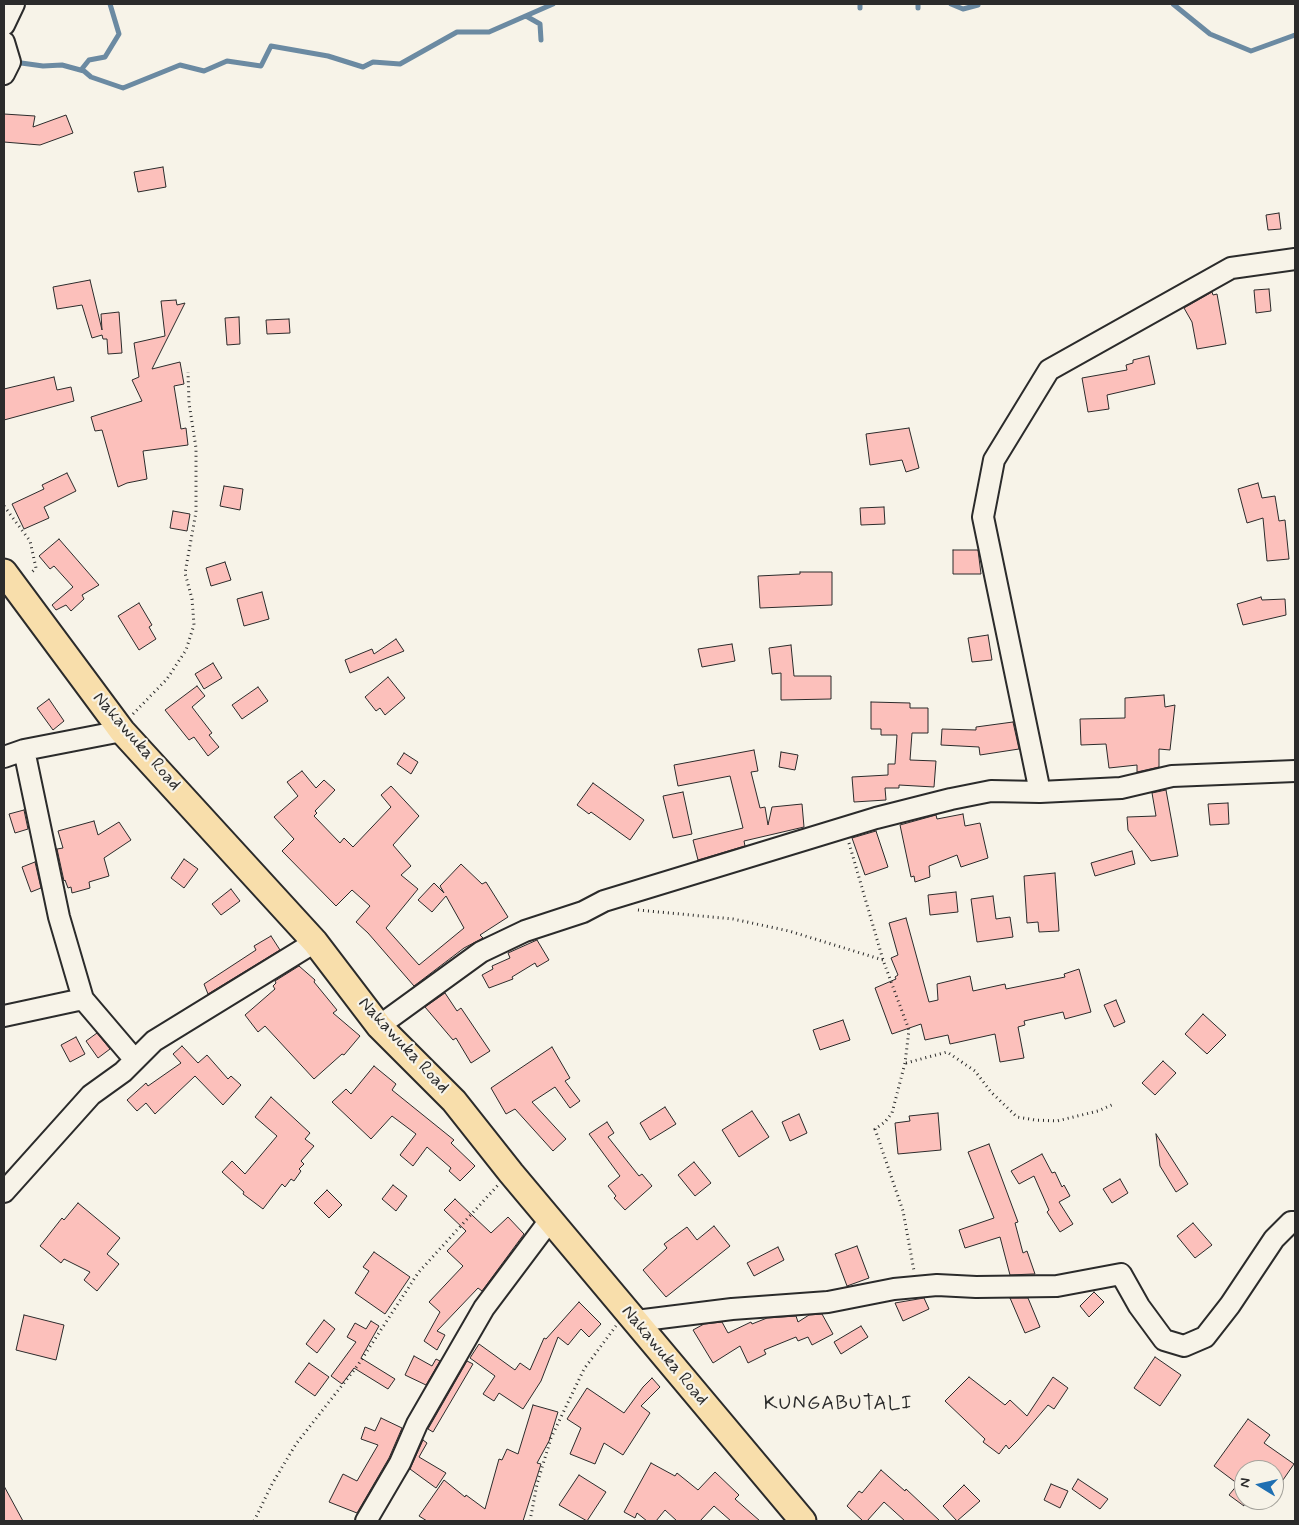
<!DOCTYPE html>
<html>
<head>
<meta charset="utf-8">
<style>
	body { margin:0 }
	#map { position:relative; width:1299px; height:1525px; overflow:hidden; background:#f7f3e8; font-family:Mynerve,sans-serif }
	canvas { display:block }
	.frame { position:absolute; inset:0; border:5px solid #2b2b2b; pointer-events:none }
	.north { position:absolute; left:1234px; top:1460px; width:50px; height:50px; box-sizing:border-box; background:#f7f3e8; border:1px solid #a5a39c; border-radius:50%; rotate:279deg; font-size:14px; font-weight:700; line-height:20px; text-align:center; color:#2b2b2b }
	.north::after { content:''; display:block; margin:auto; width:18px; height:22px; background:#1f6fb2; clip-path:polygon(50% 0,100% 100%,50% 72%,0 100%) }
</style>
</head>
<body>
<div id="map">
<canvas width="1299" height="1525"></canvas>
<div class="frame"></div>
<div class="north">N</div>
</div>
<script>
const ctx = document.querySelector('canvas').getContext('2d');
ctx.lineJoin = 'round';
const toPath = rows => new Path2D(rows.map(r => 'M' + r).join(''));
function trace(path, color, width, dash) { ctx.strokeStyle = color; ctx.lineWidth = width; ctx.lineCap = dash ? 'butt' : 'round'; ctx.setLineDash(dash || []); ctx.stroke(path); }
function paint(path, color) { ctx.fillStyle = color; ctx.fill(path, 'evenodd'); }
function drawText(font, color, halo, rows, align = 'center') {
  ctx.font = font + ' Mynerve,sans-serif'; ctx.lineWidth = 4.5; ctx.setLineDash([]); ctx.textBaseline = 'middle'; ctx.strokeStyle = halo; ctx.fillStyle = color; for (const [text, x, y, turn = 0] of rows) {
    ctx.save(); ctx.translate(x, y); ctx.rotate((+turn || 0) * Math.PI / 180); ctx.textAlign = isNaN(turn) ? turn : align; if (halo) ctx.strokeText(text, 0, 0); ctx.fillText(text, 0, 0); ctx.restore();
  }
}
const stream = toPath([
	[860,4,860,8],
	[951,4,963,9,978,5],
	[1173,4,1210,34,1251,51,1295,35],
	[918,8,918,4],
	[526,16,540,24,541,40],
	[14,62,43,66,62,65,84,71,91,77,123,88,180,65,204,71,227,61,261,66,271,46,328,56,363,67,373,62,400,64,457,32,489,32,553,4],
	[81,70,89,60,105,57,119,34,110,4]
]);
const building = toPath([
	[4,114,35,116,33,127,66,115,73,133,40,145,4,142,4,114],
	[163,167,166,187,138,192,134,172,163,167],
	[1279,213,1281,229,1268,230,1266,215,1279,213],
	[90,280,102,330,101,314,119,312,122,353,108,354,107,339,103,339,102,335,92,338,82,305,57,309,53,287,90,280],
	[1269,289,1271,311,1256,313,1254,290,1269,289],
	[1212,292,1213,295,1217,294,1226,344,1197,349,1192,322,1184,308,1212,292],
	[176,300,177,305,185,303,152,369,180,362,184,384,174,386,181,429,186,428,188,445,143,451,147,479,127,483,118,487,102,430,95,431,91,417,142,401,132,380,139,377,134,343,165,336,161,301,176,300],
	[239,317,240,344,227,345,225,318,239,317],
	[289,319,290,333,267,334,266,320,289,319],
	[1149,356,1155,384,1107,395,1109,409,1088,412,1082,378,1127,370,1126,365,1133,363,1133,360,1149,356],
	[54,377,57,390,71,387,74,401,4,420,4,389,54,377],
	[909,428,919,468,906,472,902,460,870,465,866,434,909,428],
	[67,473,76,491,44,507,49,518,24,529,12,504,44,489,42,485,67,473],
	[1258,483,1262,498,1275,496,1279,521,1285,520,1289,559,1267,561,1263,518,1247,523,1238,489,1258,483],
	[224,486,243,489,240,510,220,506,224,486],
	[884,507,885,524,861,525,860,508,884,507],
	[173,511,190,514,187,531,170,528,173,511],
	[59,539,99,585,82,595,84,599,71,611,66,605,56,610,52,605,73,587,54,566,50,569,39,556,59,539],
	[953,550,978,550,981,574,953,574,953,550],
	[225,562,231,580,211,586,206,568,225,562],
	[800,572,832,572,832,605,760,608,758,576,800,574,800,572],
	[262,592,269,619,244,626,237,599,262,592],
	[1261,597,1262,600,1285,599,1286,615,1243,625,1237,604,1261,597],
	[139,603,152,625,149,627,156,639,139,650,118,616,139,603],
	[988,635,992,660,972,662,968,638,988,635],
	[396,639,404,651,350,673,345,660,372,649,374,654,396,639],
	[732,644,735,661,702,667,698,649,732,644],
	[791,645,794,676,831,676,831,699,781,700,781,673,772,674,769,648,791,645],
	[213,663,222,678,204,689,195,674,213,663],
	[388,677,405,698,385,715,380,708,376,711,365,697,388,677],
	[197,686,205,696,192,707,212,733,209,735,219,747,208,756,194,737,189,740,165,710,197,686],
	[258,687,268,701,242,719,232,705,258,687],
	[1164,695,1165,707,1175,705,1170,750,1159,749,1159,767,1137,772,1137,765,1109,768,1106,744,1081,745,1080,719,1125,718,1125,698,1164,695],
	[49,699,64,721,53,730,37,708,49,699],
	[871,702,910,703,910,708,928,708,928,733,912,733,910,760,936,761,934,787,899,785,899,788,885,788,886,800,854,802,852,777,888,775,888,764,895,764,897,735,881,735,881,729,871,729,871,702],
	[1013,722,1019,749,980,755,979,747,941,745,942,729,976,730,976,727,1013,722],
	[754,750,758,771,751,772,760,808,765,807,768,825,772,807,802,804,804,827,744,841,745,846,698,860,693,840,743,828,730,776,678,786,674,765,754,750],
	[781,752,798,755,795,770,779,767,781,752],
	[404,753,418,762,411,774,397,764,404,753],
	[302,771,316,788,324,780,335,790,315,811,317,813,314,816,340,843,344,838,353,847,391,807,381,795,391,786,419,816,393,845,411,866,401,875,418,889,386,928,419,965,464,928,446,896,432,912,418,900,434,883,444,893,440,886,461,864,482,884,486,882,508,917,480,935,483,938,464,948,414,986,368,933,356,922,370,906,352,890,336,906,282,851,294,839,274,817,298,796,287,782,302,771],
	[593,783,644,820,630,840,591,812,589,814,577,805,593,783],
	[1166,790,1178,856,1151,861,1128,830,1127,817,1156,816,1152,793,1166,790],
	[683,792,692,834,673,838,663,796,683,792],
	[1228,803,1229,824,1210,825,1208,804,1228,803],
	[24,810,28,829,15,833,9,814,24,810],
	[963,814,965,826,980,823,988,858,961,867,957,855,929,866,930,877,915,882,914,876,911,877,900,825,936,815,937,819,963,814],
	[94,821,98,835,119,822,131,840,104,858,109,876,89,882,90,888,72,893,71,887,68,888,65,880,64,881,57,849,63,848,58,831,94,821],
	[876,831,888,867,865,875,852,838,876,831],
	[1132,851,1135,864,1095,876,1091,863,1132,851],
	[184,859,198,869,184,888,171,878,184,859],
	[35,862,41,888,31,892,22,867,35,862],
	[1055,873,1059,931,1039,932,1038,922,1027,923,1024,876,1055,873],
	[231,889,240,901,221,915,212,904,231,889],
	[956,892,958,912,930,915,928,895,956,892],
	[993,896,996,919,1010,917,1013,937,977,942,971,899,993,896],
	[906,918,929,1002,938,1000,937,984,970,976,973,991,1005,984,1006,989,1065,977,1064,974,1079,969,1091,1012,1065,1019,1063,1012,1024,1021,1025,1025,1018,1027,1024,1058,1000,1062,995,1034,950,1044,948,1035,925,1040,921,1024,892,1034,875,988,896,979,895,977,898,975,891,958,898,955,889,923,906,918],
	[271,936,280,950,208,994,204,984,256,950,254,946,271,936],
	[537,940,549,960,537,967,535,963,512,977,513,979,489,988,482,975,493,969,492,966,510,958,508,953,537,940],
	[299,966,315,980,314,982,337,1010,333,1013,360,1036,344,1055,342,1054,314,1079,265,1026,258,1032,245,1015,275,989,273,986,276,983,275,981,299,966],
	[445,993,457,1011,461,1008,490,1051,471,1063,456,1038,453,1040,425,1007,445,993],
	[1116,1000,1125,1022,1114,1027,1104,1005,1116,1000],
	[1203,1014,1226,1035,1207,1054,1185,1034,1203,1014],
	[843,1020,850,1040,820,1050,813,1030,843,1020],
	[97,1033,110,1049,98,1058,86,1041,97,1033],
	[76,1037,85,1054,70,1062,61,1045,76,1037],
	[182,1046,198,1063,207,1055,228,1079,231,1076,241,1085,223,1105,195,1076,155,1114,146,1103,137,1111,127,1100,146,1083,148,1086,181,1063,173,1054,182,1046],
	[552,1047,570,1078,565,1081,580,1101,570,1108,555,1087,532,1102,566,1139,553,1151,515,1109,506,1114,491,1088,552,1047],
	[1163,1061,1176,1073,1155,1095,1142,1083,1163,1061],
	[374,1066,396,1084,392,1090,454,1140,451,1143,475,1166,460,1181,449,1171,451,1168,427,1147,413,1166,400,1155,416,1134,392,1116,371,1139,332,1102,346,1089,351,1094,374,1066],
	[271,1097,310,1133,305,1139,314,1146,301,1161,304,1164,299,1169,301,1171,294,1181,291,1179,285,1187,282,1184,263,1209,243,1194,244,1192,222,1172,232,1161,245,1174,277,1136,255,1117,271,1097],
	[665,1107,676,1124,650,1140,640,1123,665,1107],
	[752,1111,769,1137,739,1157,722,1130,752,1111],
	[938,1113,941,1150,898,1154,895,1123,910,1121,909,1116,938,1113],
	[799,1114,807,1133,790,1141,782,1122,799,1114],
	[607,1122,614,1133,608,1137,639,1176,642,1174,652,1186,625,1210,614,1198,616,1196,608,1186,620,1176,589,1134,607,1122],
	[1156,1134,1188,1184,1176,1192,1160,1166,1156,1134],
	[989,1144,1018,1222,1015,1223,1023,1253,1027,1251,1035,1274,1033,1274,1010,1275,1000,1237,965,1248,959,1230,994,1218,968,1152,989,1144],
	[1042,1154,1052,1173,1055,1172,1062,1187,1064,1185,1070,1196,1059,1202,1073,1224,1060,1232,1047,1212,1049,1210,1034,1176,1019,1184,1011,1171,1042,1154],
	[694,1162,711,1183,695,1196,678,1175,694,1162],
	[1120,1179,1128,1193,1112,1203,1103,1189,1120,1179],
	[393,1185,407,1196,396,1211,382,1199,393,1185],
	[327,1190,342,1205,329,1218,314,1203,327,1190],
	[455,1199,491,1233,508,1217,524,1234,482,1291,478,1288,437,1331,445,1335,437,1350,424,1341,440,1312,429,1302,463,1266,447,1251,466,1231,444,1210,455,1199],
	[78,1203,120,1238,107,1254,119,1264,97,1291,84,1280,90,1272,64,1259,61,1263,40,1246,62,1218,64,1220,78,1203],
	[1193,1223,1212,1245,1195,1258,1177,1236,1193,1223],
	[714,1226,730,1246,666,1297,643,1270,667,1248,664,1244,687,1227,697,1240,714,1226],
	[857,1246,869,1278,847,1286,835,1254,857,1246],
	[778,1247,784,1260,754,1276,747,1263,778,1247],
	[374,1252,410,1277,385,1314,355,1293,369,1271,363,1267,374,1252],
	[1094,1292,1104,1302,1089,1317,1080,1306,1094,1292],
	[924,1298,929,1309,903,1321,895,1303,924,1298],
	[1010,1298,1028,1298,1040,1327,1025,1333,1010,1298],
	[579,1302,601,1324,589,1337,581,1329,568,1345,558,1337,541,1381,523,1409,499,1393,494,1401,483,1394,495,1376,470,1358,479,1344,515,1370,520,1363,530,1370,544,1338,546,1339,579,1302],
	[822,1314,833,1334,812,1345,808,1337,798,1341,796,1337,764,1350,766,1354,748,1363,740,1346,713,1363,693,1330,704,1324,722,1322,728,1333,751,1322,752,1324,767,1318,796,1316,798,1322,809,1315,822,1314],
	[24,1315,64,1325,56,1360,16,1350,24,1315],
	[324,1320,335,1329,317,1353,306,1344,324,1320],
	[371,1321,379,1326,361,1358,395,1379,388,1389,354,1368,342,1384,331,1376,356,1342,347,1337,355,1323,366,1329,371,1321],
	[861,1326,868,1337,841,1354,834,1342,861,1326],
	[414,1356,432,1366,436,1359,440,1361,426,1385,405,1375,414,1356],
	[1155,1357,1181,1375,1160,1406,1134,1388,1155,1357],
	[467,1361,473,1364,433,1432,428,1429,467,1361],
	[309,1363,329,1377,315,1396,295,1382,309,1363],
	[969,1377,1005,1405,1010,1400,1027,1416,1053,1377,1068,1388,1054,1409,1048,1405,1018,1440,1009,1449,1006,1445,999,1454,983,1442,985,1439,945,1401,969,1377],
	[652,1378,660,1387,641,1406,650,1413,623,1455,604,1443,595,1464,570,1454,581,1428,567,1419,587,1388,624,1413,643,1387,652,1378],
	[533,1405,558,1412,549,1441,537,1463,541,1464,523,1521,427,1521,419,1516,444,1480,465,1497,466,1495,485,1509,499,1459,502,1460,507,1449,518,1454,533,1405],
	[381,1418,402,1428,389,1458,357,1513,329,1502,343,1474,357,1481,378,1445,361,1439,365,1427,375,1431,381,1418],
	[1248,1419,1270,1435,1264,1443,1294,1464,1274,1493,1274,1470,1244,1470,1244,1506,1229,1495,1238,1484,1214,1466,1248,1419],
	[423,1440,427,1443,419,1457,446,1473,436,1488,410,1469,423,1440],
	[651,1463,675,1476,677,1473,698,1490,715,1472,739,1495,735,1499,760,1521,731,1521,714,1506,700,1521,677,1521,665,1510,656,1521,647,1521,637,1513,635,1518,624,1512,651,1463],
	[881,1470,905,1491,906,1489,940,1521,905,1521,884,1502,867,1521,863,1521,847,1506,859,1491,862,1493,881,1470],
	[579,1475,606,1492,587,1521,559,1505,579,1475],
	[1078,1479,1108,1499,1100,1509,1072,1489,1078,1479],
	[1051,1484,1068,1491,1060,1508,1044,1500,1051,1484],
	[964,1485,980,1501,957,1521,943,1506,964,1485],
	[4,1486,23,1521,4,1521,4,1486]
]);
const path = toPath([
	[4,506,30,541,36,568,30,574],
	[133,714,167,679,186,650,194,625,192,599,185,573,196,512,196,448,189,403,188,372],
	[849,843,883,960,909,1030,905,1063,892,1113,885,1122,875,1129,903,1211,914,1271],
	[638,910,733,919,789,931,883,960],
	[906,1063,947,1052,975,1071,991,1092,1017,1117,1035,1120,1057,1121,1098,1111,1114,1104],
	[254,1521,272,1484,296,1444,358,1365,418,1273,498,1185],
	[530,1521,537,1484,551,1438,584,1369,616,1326]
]);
const minor = toPath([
	[4,25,14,4],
	[4,42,10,62,4,74],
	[24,750,59,917,83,999,135,1060],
	[4,757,24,750,122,731],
	[1040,792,983,517,994,460,1049,370,1231,268,1295,259],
	[4,1016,83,999],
	[379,1026,481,952,525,931,583,912,604,901,876,818,951,799,991,791,1040,792,1121,788,1172,776,1295,771],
	[4,1192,91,1095,123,1072,154,1041,315,942],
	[636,1321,732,1309,828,1302,894,1289,937,1285,976,1287,1057,1286,1121,1274,1139,1306,1164,1340,1184,1346,1205,1337,1230,1305,1274,1239,1291,1222,1295,1222],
	[366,1521,400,1463,417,1424,484,1308,550,1220]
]);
const major = toPath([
	[4,572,122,731,315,942,379,1026,454,1101,511,1173,803,1521]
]);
const streetNames = [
	["Nakawuka Road",136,742,49],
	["Nakawuka Road",403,1046,47],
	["Nakawuka Road",664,1356,50]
];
const quarterNames = [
	["KUNGABUTALI",838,1405]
];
trace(stream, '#6b8aa2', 5);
paint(building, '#fcc0bb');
trace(building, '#2b2b2b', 1);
trace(minor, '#2b2b2b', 24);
trace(major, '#2b2b2b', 29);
trace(path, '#2b2b2b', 3, [1, 4]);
trace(minor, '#f7f3e8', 20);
trace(major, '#f8deab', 25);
drawText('18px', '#2b2b2b', '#f7f3e8', streetNames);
ctx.letterSpacing = '1px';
drawText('20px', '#2b2b2b', '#f7f3e8', quarterNames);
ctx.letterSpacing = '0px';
</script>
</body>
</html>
